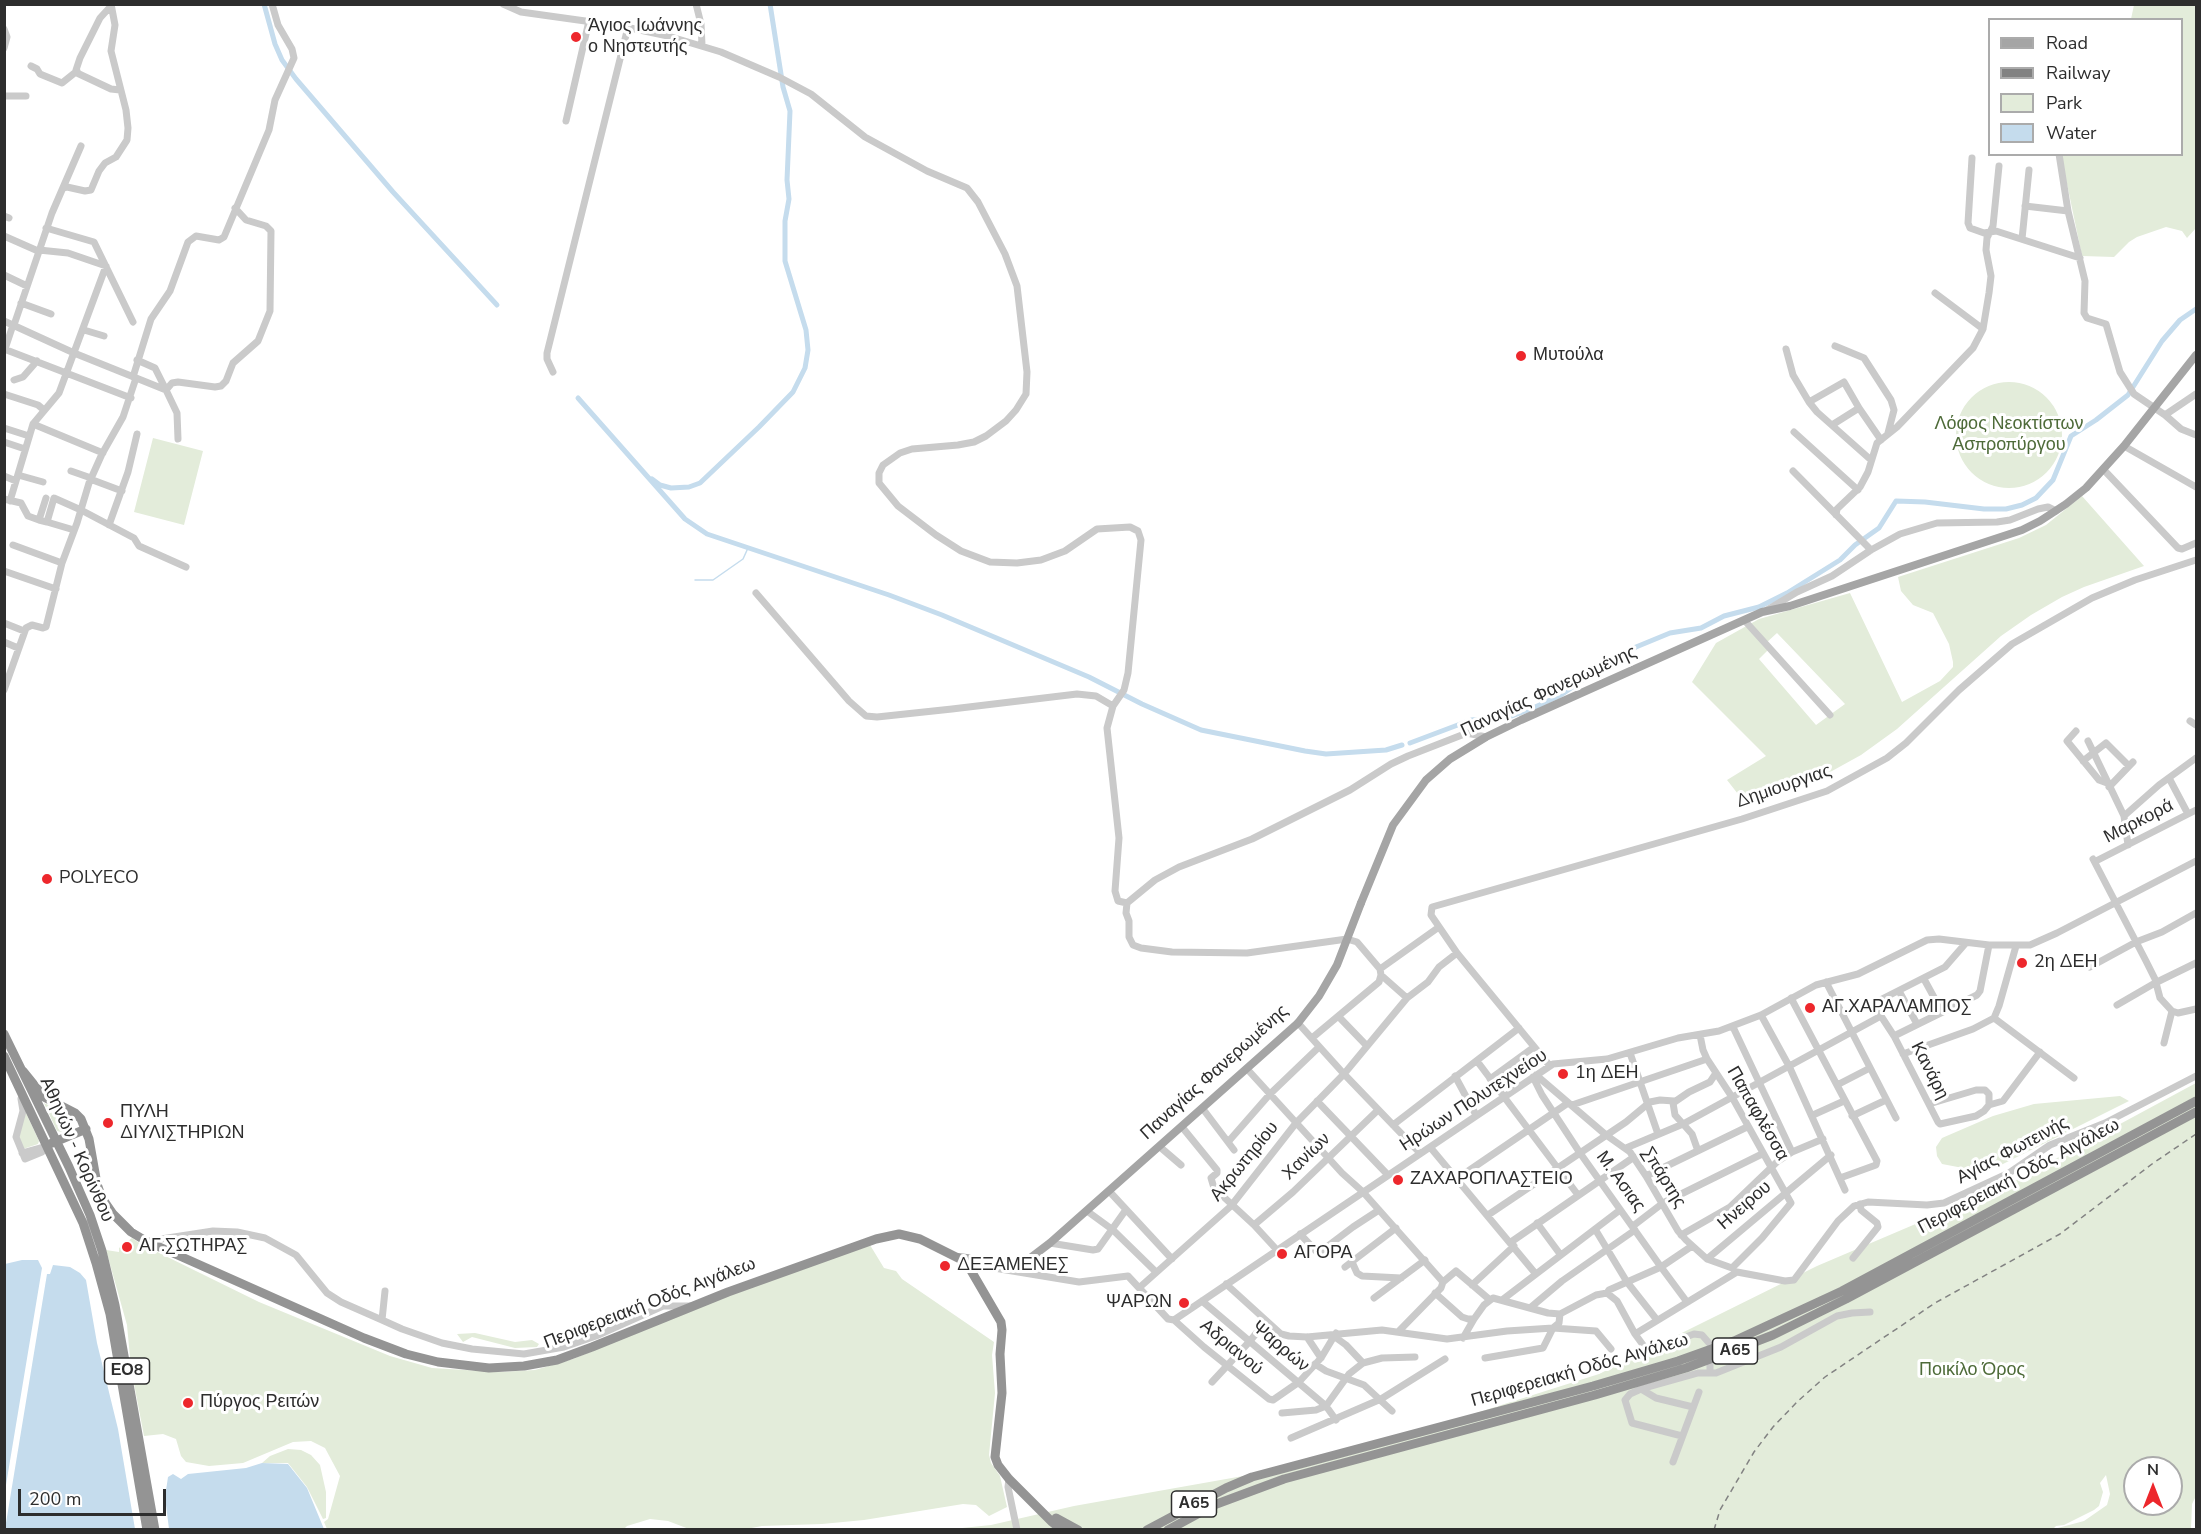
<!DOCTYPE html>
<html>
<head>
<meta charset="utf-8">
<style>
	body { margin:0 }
	#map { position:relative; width:2201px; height:1534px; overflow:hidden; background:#fff; font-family:"Nunito Sans",sans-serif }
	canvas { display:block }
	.frame { position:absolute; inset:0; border:6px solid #2d2d2d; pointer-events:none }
	.legend { position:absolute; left:1988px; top:18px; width:195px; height:138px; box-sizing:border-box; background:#fff; border:2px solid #ababab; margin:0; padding:8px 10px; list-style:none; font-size:18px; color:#2d2d2d }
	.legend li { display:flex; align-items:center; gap:12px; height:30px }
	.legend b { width:30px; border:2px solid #ababab }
	.north { position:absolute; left:2123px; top:1456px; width:60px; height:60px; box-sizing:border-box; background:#fff; border:2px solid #ababab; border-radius:50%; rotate:0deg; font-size:16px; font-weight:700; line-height:24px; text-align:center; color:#2d2d2d }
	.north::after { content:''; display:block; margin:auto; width:21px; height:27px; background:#ed272c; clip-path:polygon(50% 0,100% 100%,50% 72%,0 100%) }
	.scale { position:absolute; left:18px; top:1489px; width:148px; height:27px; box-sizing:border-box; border:3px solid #2d2d2d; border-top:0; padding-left:8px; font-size:18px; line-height:21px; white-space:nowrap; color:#2d2d2d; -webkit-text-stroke:4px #fff; paint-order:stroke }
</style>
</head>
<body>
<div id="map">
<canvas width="2201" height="1534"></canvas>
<div class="frame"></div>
<ul class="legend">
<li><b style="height:8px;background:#a5a5a5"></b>Road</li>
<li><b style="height:8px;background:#828282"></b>Railway</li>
<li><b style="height:16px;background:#e3ecda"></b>Park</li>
<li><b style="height:16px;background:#c5dced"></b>Water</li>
</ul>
<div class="north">N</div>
<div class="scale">200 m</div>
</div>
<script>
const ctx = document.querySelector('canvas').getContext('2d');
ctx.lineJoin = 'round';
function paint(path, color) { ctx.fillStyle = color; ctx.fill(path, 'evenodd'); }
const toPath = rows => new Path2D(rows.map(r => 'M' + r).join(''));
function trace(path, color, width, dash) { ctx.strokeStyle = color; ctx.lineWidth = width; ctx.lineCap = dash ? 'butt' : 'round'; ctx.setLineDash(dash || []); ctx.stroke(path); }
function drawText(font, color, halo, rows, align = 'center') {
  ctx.font = font + ' "Nunito Sans",sans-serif'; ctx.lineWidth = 6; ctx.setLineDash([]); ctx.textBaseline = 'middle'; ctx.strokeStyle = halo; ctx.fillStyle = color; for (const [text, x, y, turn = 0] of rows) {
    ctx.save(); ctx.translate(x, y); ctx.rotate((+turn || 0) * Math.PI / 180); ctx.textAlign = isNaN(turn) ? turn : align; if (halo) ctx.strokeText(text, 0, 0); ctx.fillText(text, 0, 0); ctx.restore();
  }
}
const green = toPath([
	[2134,5,2196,5,2196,228,2187,238,2182,231,2166,227,2137,237,2129,242,2114,257,2082,256,2061,155,2182,154,2182,20,2131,19],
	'1956 435a53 53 0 1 1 106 0a53 53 0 1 1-106 0Z',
	[153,438,203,451,184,525,134,512],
	[2082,496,2144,566,2084,587,2062,597,2031,615,2001,636,1897,729,1861,755,1832,771,1805,783,1745,803,1727,780,1766,756,1692,682,1716,643,1759,619,1850,593,1902,702,1940,681,1953,667,1953,662,1949,644,1933,613,1913,605,1901,591,1898,577,2019,538,2046,525],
	[1777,633,1845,704,1816,725,1759,659,1770,648,1766,643],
	[2196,1083,2196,1496,2192,1504,2191,1529,2054,1529,2084,1521,2107,1505,2110,1494,2106,1475,2100,1483,2103,1492,2099,1506,2094,1510,2064,1525,2056,1526,2052,1530,943,1530,991,1525,1074,1506,1322,1462,1599,1374,1817,1266,2007,1185],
	[2135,1468,2171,1468,2171,1504,2135,1504],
	[2120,1096,2129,1101,1997,1167,1963,1168,1942,1164,1937,1156,1936,1147,1942,1138,1993,1116,2034,1104],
	[44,1103,72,1116,72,1126,61,1132,57,1131],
	[25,1111,39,1141,38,1144,23,1149,18,1137],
	[132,1238,141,1244,259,1302,390,1356,432,1368,499,1372,535,1370,573,1359,724,1297,870,1245,884,1268,896,1271,902,1279,994,1342,992,1355,995,1393,989,1455,991,1463,1000,1476,1007,1507,989,1516,976,1505,963,1504,864,1520,822,1524,762,1526,741,1530,689,1529,668,1521,650,1519,627,1526,623,1530,327,1529,324,1522,328,1519,340,1476,325,1448,311,1441,293,1442,243,1463,209,1466,186,1462,181,1456,176,1439,163,1434,144,1436,131,1368,127,1325,106,1250,119,1252,119,1248],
	[475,1333,515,1342,532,1340,539,1344,537,1347,515,1348,472,1337,463,1342,457,1334],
	[288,1449,301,1450,311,1455,320,1465,326,1492,326,1518,323,1519,307,1487,288,1463,262,1463,270,1456]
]);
const water = toPath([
	[22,1260,38,1260,42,1268,5,1491,5,1264],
	[53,1265,70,1267,80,1273,86,1280,97,1343,118,1429,135,1529,5,1529,47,1274,50,1274],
	[262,1463,288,1464,307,1488,324,1529,169,1529,165,1497,168,1477,173,1474,181,1479,188,1474,246,1468]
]);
const stream = toPath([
	[695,580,713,580,743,559,748,548]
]);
const canal = toPath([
	[264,4,275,44,282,60,296,79,393,192,497,305],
	[578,398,685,519,707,534,889,595,942,615,1089,677,1142,704,1201,730,1305,751,1326,754,1386,750,1402,745],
	[652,479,660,485,671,488,689,487,700,483,759,427,793,392,805,368,808,350,806,330,785,261,785,221,789,199,787,180,790,111,783,87,770,4],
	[1410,743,1471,720,1509,717,1531,709,1561,695,1607,663,1636,647,1670,633,1701,628,1724,616,1759,607,1787,593,1840,560,1855,545,1879,528,1896,501,1925,502,1984,509,2006,509,2022,505,2036,498,2053,480,2071,436,2096,420,2128,395,2162,341,2180,320,2196,309]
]);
const minor = toPath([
	[503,4,521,12,621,26,668,36,721,52,779,77,811,94,865,137,927,171,967,188,978,202,1005,254,1017,286,1027,372,1026,394,1016,410,1006,421,986,436,974,442,958,445,912,449,900,453,883,465,879,473,879,483,898,506,936,535,961,551,990,562,1017,563,1041,560,1065,551,1097,529,1130,527,1138,531,1141,540,1128,673,1124,690,1113,706,1107,728,1119,838,1115,891,1118,901,1127,903,1155,880,1179,867,1252,839,1350,790,1391,764,1408,756,1467,733,1486,737],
	[696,4,701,24,702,45],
	[111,6,100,18,80,58,76,70,77,73,111,89,120,90],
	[4,29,7,37,4,48],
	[31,66,37,69,40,74,62,83,77,71],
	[4,96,26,96],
	[566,121,589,21],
	[2059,154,2068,211,2085,281,2084,313,2087,318,2106,324,2120,372,2134,394,2165,415,2181,429,2196,435],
	[1972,158,1968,223,1970,228,1984,233,1990,232,1993,226,1999,166],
	[63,188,67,187,85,191,91,190,99,171,105,163,116,157,127,140,128,128,126,110,111,51,115,25,111,4],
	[2025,206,2068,211],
	[4,216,9,218],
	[46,228,94,242,133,322],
	[4,236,38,251],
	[2022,239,2029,170],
	[4,275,27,286],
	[1935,293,1983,329],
	[21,303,51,314],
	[4,321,74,353,166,390,172,383,178,382,215,387,221,386,226,381,233,363,258,341,270,311,271,231,266,226,246,220,235,208],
	[14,325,52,213,81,146],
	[84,330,104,336],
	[1835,346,1864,358,1891,400,1894,410,1888,433],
	[4,349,131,398],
	[5,349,13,325],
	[1786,349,1793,375,1809,402,1817,412,1871,460],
	[137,360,155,368,166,390,177,413,178,439],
	[553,372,547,359,547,353,628,27],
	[133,377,151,319,170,291,188,242,196,236,219,240,224,237,269,130,275,100,294,58,292,49,278,25,272,4],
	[14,380,23,377,37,361],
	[4,394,38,405,44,410],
	[1809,402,1844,382,1859,408,1881,440],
	[2165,415,2196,394],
	[33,424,103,453],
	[1832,425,1859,408],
	[4,428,29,436],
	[1794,432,1858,490],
	[4,442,25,449],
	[2124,446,2196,487],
	[2103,469,2178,548,2182,549,2196,543],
	[71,471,91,478],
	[1793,471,1871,550],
	[18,475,43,482],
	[4,476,16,481],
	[90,479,122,491],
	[4,499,21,503,28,516,39,520,46,498],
	[10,501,33,424,59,393,106,266,68,253,39,250],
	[1836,515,1837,509,1860,487,1868,472,1877,443,1897,427,1973,348,1983,329,1989,293,1991,276,1986,250,1987,238,1990,232,1996,231,2080,258],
	[39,520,47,522,54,498,81,510,134,538,139,546,186,567],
	[47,522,74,530],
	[109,525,128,472,137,434],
	[13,545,62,563],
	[4,571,56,589],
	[756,593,849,701,866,716,877,717,952,709,1077,694,1096,696,1113,706],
	[1767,610,1797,592,1832,576,1871,550,1900,534,1937,523,1997,522,2010,520,2038,509,2048,507,2056,511],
	[1745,621,1830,715],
	[4,623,24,631],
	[4,642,18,648],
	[4,690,26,628,32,625,43,628,46,627,62,563,77,523,89,483,102,454,123,417,136,378],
	[2190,721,2196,725],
	[2076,731,2067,741,2099,780,2107,783],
	[2088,741,2124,816,2128,845],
	[2083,761,2106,743,2129,766],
	[2169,778,2188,814],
	[2109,787,2133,762],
	[2124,816,2159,785,2196,758],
	[2093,859,2146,961,2155,979,2160,998,2172,1011,2178,1013,2196,1009],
	[2096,861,2196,810],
	[1127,903,1126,913,1129,921,1129,937,1133,945,1141,948,1172,952,1247,953,1347,939,1357,942,1380,969,1381,975,1407,998],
	[2016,946,1999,1006,1994,1018,2074,1078],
	[2090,967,2136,942,2162,932,2196,913],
	[1380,969,1439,927],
	[1924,979,1942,1012],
	[1826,982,1896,1118],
	[1899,991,1917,1024],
	[1791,998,1877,1161,1876,1165,1840,1178],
	[2117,1005,2155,983,2196,963],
	[1761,1015,1789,1066,1845,1190],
	[1339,1017,1367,1046],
	[1298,1023,1344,1074,1420,1153],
	[1733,1027,1792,1152],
	[1894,1036,1977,995,1980,991,1989,945],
	[1312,1038,1379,982,1381,975],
	[2164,1043,2172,1011],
	[1630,1053,1658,1134],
	[1903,1054,1973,1029,1994,1018],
	[1477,1061,1578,1195],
	[1550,1066,1457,953,1431,915,1432,907,1742,819,1827,791,1887,758,1906,743,1959,690,2012,644,2092,598,2135,580,2196,560],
	[1248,1070,1342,1173,1363,1192,1443,1282,1441,1288,1399,1331],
	[1536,1075,1606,1135,1630,1152,1646,1176,1678,1231,1686,1240,1707,1259,1732,1268,1762,1238,1791,1203,1732,1097,1707,1059,1703,1050,1700,1035],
	[1455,1076,1476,1115],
	[1533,1077,1542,1095,1580,1153,1661,1267,1687,1302],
	[1490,1079,1534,1047],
	[1837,1085,1870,1068],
	[21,1099,23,1111,16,1137,25,1159,42,1152,47,1146],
	[1317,1101,1388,1175],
	[1929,1104,1976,1090,1985,1090,1989,1094,1989,1105,1984,1111,1976,1116,1940,1124,1938,1122,1894,1036,1881,1016,1877,1004,1880,1000,1945,967,1965,944],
	[1572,1105,1707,1059],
	[1989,1105,2003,1101,2040,1052],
	[1203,1109,1234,1150],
	[1813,1115,1844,1101],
	[1852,1116,1886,1100],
	[1393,1125,1519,1028],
	[1182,1127,1217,1170,1217,1173,1211,1178,1214,1188,1254,1225,1277,1250],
	[1228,1142,1270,1094,1319,1047],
	[1160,1147,1181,1165],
	[1430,1147,1535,1273],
	[1626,1148,1683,1124,1881,1016],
	[1698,1151,1692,1134,1675,1115,1673,1103,1689,1092,1710,1082,1716,1073],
	[22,1153,47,1146],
	[1646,1176,1747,1127],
	[1458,1178,1568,1103],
	[1109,1191,1172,1259],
	[1087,1211,1113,1230,1156,1272],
	[1488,1215,1626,1122,1650,1102,1660,1100,1674,1101],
	[1537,1223,1560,1254],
	[1254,1225,1293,1192,1378,1110],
	[1633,1226,1663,1203,1762,1154],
	[1595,1229,1627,1282,1657,1320],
	[1300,1234,1316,1251,1320,1252,1353,1227,1379,1210],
	[1681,1235,1730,1207,1778,1161,1792,1152,1823,1139],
	[148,1241,213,1231,237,1232,265,1238,296,1255,327,1293,341,1302,382,1320],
	[1511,1242,1634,1157],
	[1050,1243,1093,1250,1098,1249,1125,1211],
	[1853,1258,1878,1227,1877,1223,1861,1210,1860,1204],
	[974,1259,977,1264,982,1266,1079,1282,1128,1276,1168,1319,1174,1320,1553,1064,1607,1059,1678,1038,1719,1031,1761,1015,1816,985,1858,974,1927,940,1939,939,1989,945,2030,945,2057,933,2196,861],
	[1707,1259,1831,1155],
	[1352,1262,1357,1273,1362,1276,1401,1278],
	[1345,1267,1396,1228],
	[1443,1282,1456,1271,1490,1300],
	[1226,1284,1281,1334,1289,1336,1307,1337,1382,1330,1447,1339,1507,1331,1553,1328,1596,1331,1611,1349],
	[1472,1285,1514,1246],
	[1140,1287,1231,1206,1296,1123,1344,1074,1407,998,1428,982,1439,967,1457,953],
	[385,1291,382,1320,402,1329,442,1343,472,1349,524,1354,564,1347,596,1336,663,1306,690,1306],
	[1435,1293,1462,1317,1468,1319,1474,1319,1484,1305,1493,1298,1548,1313,1560,1314,1596,1295,1607,1293,1609,1290,1661,1267,1692,1246],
	[1607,1293,1617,1301,1635,1334,1646,1349,1652,1349,1694,1334,1702,1335,1709,1343],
	[1374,1298,1425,1260],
	[1502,1300,1620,1210],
	[1202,1301,1326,1406,1336,1420],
	[1530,1308,1562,1281,1635,1230],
	[1174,1320,1204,1347,1269,1399,1273,1400,1299,1382,1321,1358,1336,1333],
	[1635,1334,1737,1272,1785,1281,1794,1280,1838,1221,1854,1206,1868,1202,1927,1205,1944,1203,2009,1173,2050,1145,2105,1123,2196,1076],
	[1307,1337,1321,1358],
	[1335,1337,1346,1345,1363,1363],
	[1463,1338,1474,1319],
	[1485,1358,1543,1348,1553,1328,1559,1323,1560,1314],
	[1315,1364,1326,1371,1364,1385,1392,1411],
	[1710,1364,1710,1373,1716,1373,1781,1347,1837,1316,1852,1313,1870,1312],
	[1212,1382,1250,1341,1266,1321],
	[1641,1389,1656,1398,1693,1407],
	[1282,1413,1316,1410,1326,1406,1349,1374,1363,1363,1382,1358,1415,1357],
	[1682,1436,1632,1423,1625,1400,1630,1394,1641,1389,1698,1373,1710,1373],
	[1291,1438,1381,1399,1445,1359],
	[1673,1462,1699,1392],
	[1009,1479,1008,1487,1017,1530]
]);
const major = toPath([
	[1361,903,1393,825,1426,780,1450,759,1486,737,1521,720,1762,612,1790,606,2022,530,2040,521,2066,504,2086,488,2124,446,2196,355],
	[958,1257,1017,1264,1029,1259,1050,1243,1298,1023]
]);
const highway = toPath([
	[4,1034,69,1167,90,1215,102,1251,115,1305,155,1530],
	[4,1056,83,1223,96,1263,110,1314,147,1530],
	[23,1071,44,1097,75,1113,81,1119,89,1139,97,1184,102,1198,113,1214,131,1232,146,1241,364,1338,406,1354,438,1362,489,1368,524,1366,557,1360,592,1347,728,1292,876,1239,899,1234,920,1239,966,1262,1001,1322,1002,1330,1000,1354,1002,1393,995,1457,998,1465,1009,1479,1052,1522,1062,1530],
	[52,1143,86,1129],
	[1056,1518,1078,1530],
	[1147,1530,1226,1488,1252,1477,1593,1386,1678,1361,1734,1341,1842,1291,2196,1101],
	[1168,1530,1214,1505,1284,1479,1595,1395,1686,1368,1737,1349,1773,1335,1846,1299,2196,1112]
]);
const rail = toPath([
	[1714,1530,1720,1510,1754,1452,1773,1427,1797,1402,1825,1377,1935,1303,2060,1234,2152,1164,2196,1134]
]);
const majorBridge = toPath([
	[1298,1023,1319,996,1337,965,1361,903]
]);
const markers = [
	[576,37,6,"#ed272c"],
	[1521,356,6,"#ed272c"],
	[47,879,6,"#ed272c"],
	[2022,963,6,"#ed272c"],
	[1810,1008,6,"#ed272c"],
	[1563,1074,6,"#ed272c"],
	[108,1123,6,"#ed272c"],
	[1398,1180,6,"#ed272c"],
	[127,1247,6,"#ed272c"],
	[1282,1254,6,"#ed272c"],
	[945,1266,6,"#ed272c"],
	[1184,1303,6,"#ed272c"],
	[188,1403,6,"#ed272c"]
];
const shields = [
	[1735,1351,45],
	[127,1371,45],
	[1194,1504,45]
];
const shieldNames = [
	["Α65",1735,1351],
	["ΕΟ8",127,1371],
	["Α65",1194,1504]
];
const poiNames = [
	["Άγιος Ιωάννης",588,27],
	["ο Νηστευτής",588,48],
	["Μυτούλα",1533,356],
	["POLYECO",59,879],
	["2η ΔΕΗ",2034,963],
	["ΑΓ.ΧΑΡΑΛΑΜΠΟΣ",1822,1008],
	["1η ΔΕΗ",1575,1074],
	["ΠΥΛΗ",120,1113],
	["ΔΙΥΛΙΣΤΗΡΙΩΝ",120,1134],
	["ΖΑΧΑΡΟΠΛΑΣΤΕΙΟ",1410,1180],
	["ΑΓ.ΣΩΤΗΡΑΣ",139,1247],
	["ΑΓΟΡΑ",1294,1254],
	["ΔΕΞΑΜΕΝΕΣ",957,1266],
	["ΨΑΡΩΝ",1172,1303,"right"],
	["Πύργος Ρειτών",200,1403]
];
const parkNames = [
	["Λόφος Νεοκτίστων",2009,425],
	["Ασπροπύργου",2009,446],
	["Ποικίλο Όρος",1972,1371]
];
const streetNames = [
	["Παναγίας Φανερωμένης",1549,692,-25],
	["Δημιουργιας",1784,787,-19],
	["Μαρκορά",2139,822,-27],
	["Κανάρη",1929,1071,63],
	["Παναγίας Φανερωμένης",1215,1073,-42],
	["Ηρώων Πολυτεχνείου",1474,1101,-33],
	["Παπαφλέσσα",1757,1114,60],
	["Αθηνών - Κορίνθου",76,1150,66],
	["Αγίας Φωτεινής",2013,1151,-28],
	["Χανίων",1307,1157,-44],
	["Ακρωτηρίου",1245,1162,-51],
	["Περιφερειακή Οδός Αιγάλεω",2019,1177,-28],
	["Σπάρτης",1663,1178,58],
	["Μ. Ασιας",1620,1182,54],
	["Ηνειρου",1745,1206,-41],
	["Περιφερειακή Οδός Αιγάλεω",650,1304,-21],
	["Ψαρρών",1280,1347,40],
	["Αδριανού",1231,1348,40],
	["Περιφερειακή Οδός Αιγάλεω",1580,1371,-16]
];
paint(green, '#e3ecda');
paint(water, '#c5dced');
trace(stream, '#c5dced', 1.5);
trace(canal, '#c5dced', 5);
trace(minor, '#cacaca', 7);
trace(major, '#a5a5a5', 8);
trace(highway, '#949494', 9);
trace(rail, '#828282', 1.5, [6, 4.5]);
trace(majorBridge, '#a5a5a5', 8);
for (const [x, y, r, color] of markers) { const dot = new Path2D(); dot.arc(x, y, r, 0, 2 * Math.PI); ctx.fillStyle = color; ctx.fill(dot); trace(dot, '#fff', 2); }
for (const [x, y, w] of shields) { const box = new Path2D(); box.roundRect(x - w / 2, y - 13, w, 26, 4.5); ctx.fillStyle = '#fff'; ctx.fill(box); trace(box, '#2d2d2d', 1.5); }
drawText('bold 16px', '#2d2d2d', null, shieldNames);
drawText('18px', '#2d2d2d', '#fff', poiNames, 'left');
drawText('18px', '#4e6b39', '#fff', parkNames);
drawText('18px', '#2d2d2d', '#fff', streetNames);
</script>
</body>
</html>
